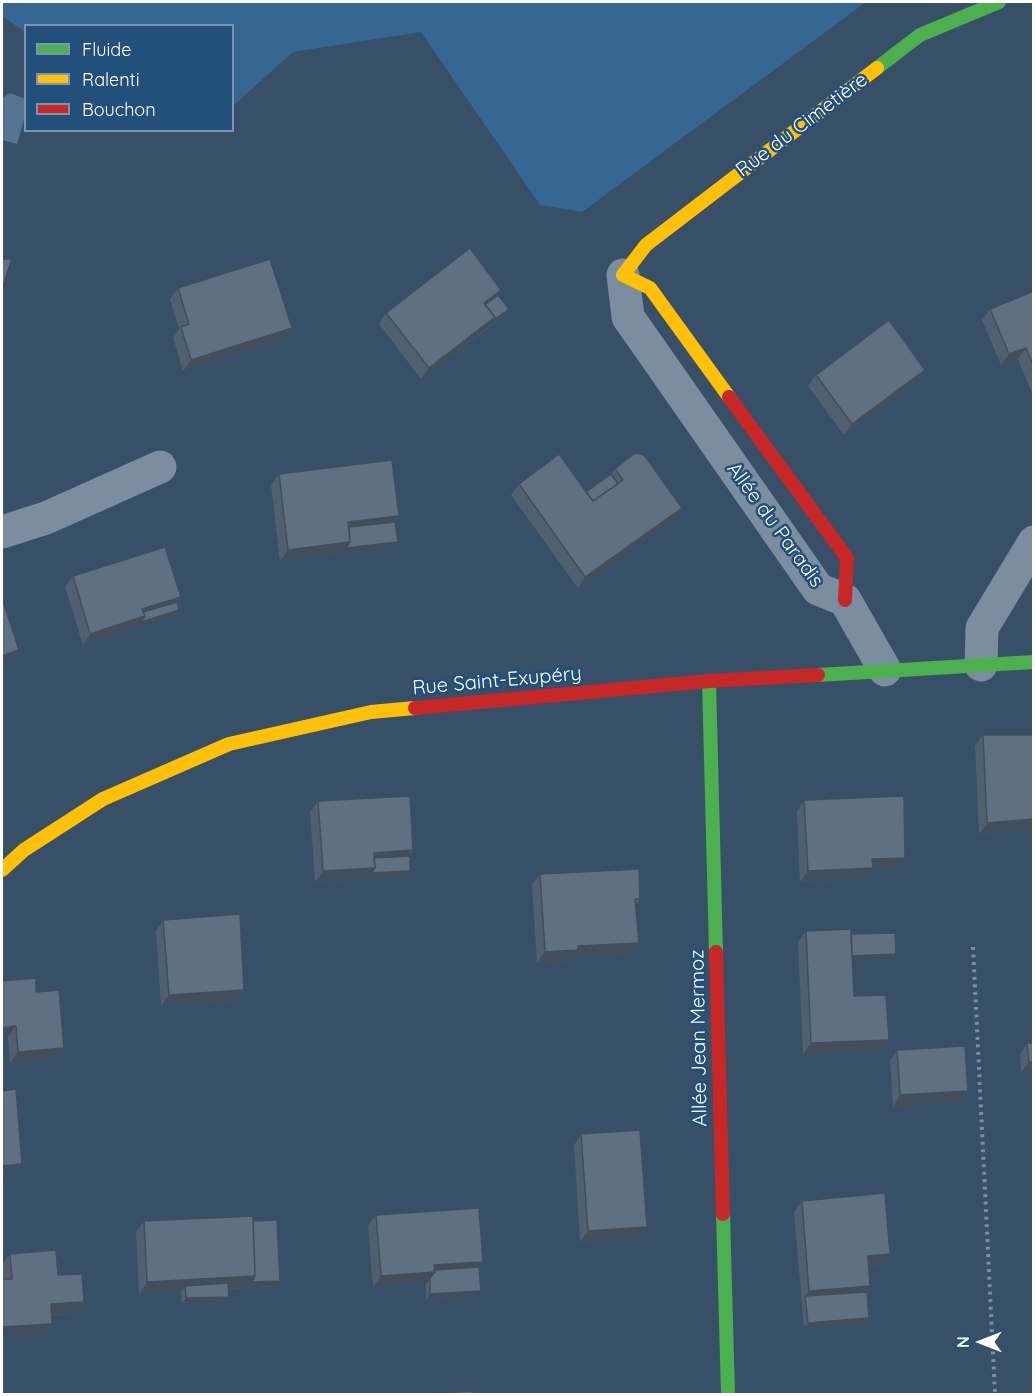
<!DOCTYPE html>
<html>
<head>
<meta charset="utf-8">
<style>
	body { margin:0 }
	#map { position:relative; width:1035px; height:1396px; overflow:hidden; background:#374f67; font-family:Quicksand,sans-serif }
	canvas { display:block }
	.frame { position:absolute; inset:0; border:3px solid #fff; pointer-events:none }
	.legend { position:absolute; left:24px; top:24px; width:210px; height:108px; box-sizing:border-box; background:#234f7b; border:2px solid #7b95b0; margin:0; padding:8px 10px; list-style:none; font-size:18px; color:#fff }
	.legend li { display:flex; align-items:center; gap:12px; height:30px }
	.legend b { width:30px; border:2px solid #7b95b0 }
	.north { position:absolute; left:951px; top:1312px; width:60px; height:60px; -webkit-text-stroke:4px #234f7b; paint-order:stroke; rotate:270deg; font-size:16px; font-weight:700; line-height:24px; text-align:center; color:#fff }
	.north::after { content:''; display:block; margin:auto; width:21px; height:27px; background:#fff; clip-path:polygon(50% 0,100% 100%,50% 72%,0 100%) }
</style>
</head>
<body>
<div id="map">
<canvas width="1035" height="1396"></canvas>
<div class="frame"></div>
<ul class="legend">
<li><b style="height:8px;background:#4caf50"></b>Fluide</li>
<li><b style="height:8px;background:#ffc107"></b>Ralenti</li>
<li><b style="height:8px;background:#c62828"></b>Bouchon</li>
</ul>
<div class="north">N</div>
</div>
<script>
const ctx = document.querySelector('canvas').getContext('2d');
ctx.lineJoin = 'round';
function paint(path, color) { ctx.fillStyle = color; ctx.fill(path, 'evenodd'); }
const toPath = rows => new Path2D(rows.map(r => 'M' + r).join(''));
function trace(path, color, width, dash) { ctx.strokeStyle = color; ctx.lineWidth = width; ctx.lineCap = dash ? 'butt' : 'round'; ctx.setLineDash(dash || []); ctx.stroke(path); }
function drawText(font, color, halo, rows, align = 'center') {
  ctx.font = font + ' Quicksand,sans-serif'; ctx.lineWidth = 5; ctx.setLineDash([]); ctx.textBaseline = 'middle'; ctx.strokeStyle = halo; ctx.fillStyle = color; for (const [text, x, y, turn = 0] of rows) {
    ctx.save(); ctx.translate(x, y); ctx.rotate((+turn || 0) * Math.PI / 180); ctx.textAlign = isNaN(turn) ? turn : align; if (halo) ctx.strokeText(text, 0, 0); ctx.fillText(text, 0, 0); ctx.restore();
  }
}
const green = toPath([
	[2,2,866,2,582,212,540,205,421,32,293,52,233,106,232,26,26,26,25,32,2,16]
]);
const water = toPath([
	[10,93,25,99,25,116,17,144,2,140,2,98]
]);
const path = toPath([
	[973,947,995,1394]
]);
const street = toPath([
	[623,275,628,317,818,589,845,600,885,670],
	[2,532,46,518,160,467],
	[981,665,982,628,1034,542]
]);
const fast = toPath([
	[877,68,920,35,999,2],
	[818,675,1034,662],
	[709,681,716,952],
	[723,1214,728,1394]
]);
const slow = toPath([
	[729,397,650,288,623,275,646,245,877,68],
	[2,870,24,850,103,799,229,744,371,712,415,708]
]);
const jam = toPath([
	[729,397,847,558,845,600],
	[415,708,709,681,818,675],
	[716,952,723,1214]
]);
const wall = toPath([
	[178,288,292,328,284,339,183,371,173,338,179,329,170,299],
	[501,290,498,295,509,309,505,315,421,379,379,324,386,313],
	[1034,291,1034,398,1018,359,1001,365,982,320,990,309],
	[925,370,917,381,844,435,808,386,816,375],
	[615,469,674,519,578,588,511,495,519,484,586,492,611,474],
	[279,474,399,516,395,522,398,542,394,547,280,561,271,485],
	[73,576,181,597,177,602,179,610,175,615,83,645,65,587],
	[983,735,1030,825,1026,831,979,834,975,746],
	[804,800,905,858,897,869,871,870,865,879,800,882,797,811],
	[318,801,413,850,410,856,406,877,315,882,310,812],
	[540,874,640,899,636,905,639,943,631,954,573,957,570,961,537,963,532,885],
	[163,920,237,1001,161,1006,156,931],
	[806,931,851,934,892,959,852,961,854,996,889,1040,881,1051,803,1054,798,942],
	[2,981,36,992,64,1048,56,1059,10,1063,8,1037,2,1038],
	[1027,1043,1034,1073,1021,1073,1020,1055],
	[897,1050,960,1102,893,1107,890,1061],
	[581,1134,647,1227,639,1238,580,1242,574,1145],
	[802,1201,890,1254,882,1265,869,1267,870,1286,867,1292,869,1318,865,1324,804,1328,794,1212],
	[376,1215,483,1262,479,1267,477,1296,426,1300,426,1283,373,1287,368,1226],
	[144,1221,253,1221,280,1281,276,1286,228,1289,229,1297,225,1303,182,1304,181,1291,139,1294,136,1232],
	[10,1254,58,1275,84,1302,76,1313,52,1315,52,1324,45,1335,3,1279,2,1265]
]);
const shadedWall = toPath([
	[501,290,494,301,481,310,484,303],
	[509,309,505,315,487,328,491,322],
	[495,317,487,328,421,379,429,368],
	[292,328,284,339,183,371,191,360],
	[1026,348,1018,359,1001,365,1009,354],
	[925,370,917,381,844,435,852,424],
	[682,508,674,519,578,588,585,577],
	[399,516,391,527,345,533,348,522],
	[350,542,398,542,394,547,280,561,288,550],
	[181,597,173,608,140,618,142,609],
	[179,610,175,615,137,628,141,622],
	[145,616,137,628,83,645,90,634],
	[19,650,11,661,2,664,2,656],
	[1034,814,1034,825,1030,825,1026,831,979,834,987,823],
	[413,850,406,861,370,863,374,853],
	[905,858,897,869,871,870,865,879,800,882,808,871,872,859],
	[375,868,410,871,406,877,315,882,323,871],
	[639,943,631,954,573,957,570,961,537,963,545,952,578,946],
	[896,954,892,959,844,962,848,956],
	[244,990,237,1001,161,1006,169,995],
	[16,1026,8,1037,2,1038,2,1028],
	[889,1040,881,1051,803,1054,811,1043],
	[64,1048,56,1059,10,1063,18,1052],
	[1029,1062,1034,1062,1034,1073,1021,1073],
	[968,1091,960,1102,893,1107,900,1095],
	[22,1164,14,1175,2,1176,2,1166],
	[647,1227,639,1238,580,1242,588,1231],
	[890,1254,882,1265,860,1268,868,1256],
	[483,1262,475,1273,432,1276,427,1283,373,1287,381,1276,434,1265],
	[255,1276,280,1281,276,1286,185,1291,185,1286,181,1291,139,1294,147,1282],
	[870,1286,863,1297,805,1296,809,1291],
	[481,1291,477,1296,426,1300,430,1294],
	[229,1297,225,1303,182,1304,186,1298],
	[84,1302,76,1313,43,1315,51,1304],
	[869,1318,865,1324,804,1328,808,1323],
	[52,1324,45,1335,2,1338,2,1327]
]);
const building = toPath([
	[470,248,501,290,484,303,495,317,429,368,386,313,470,248],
	[2,259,12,259,2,289,2,259],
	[270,259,292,328,191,360,181,327,189,324,178,288,270,259],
	[1034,291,1034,367,1026,348,1009,354,990,309,1034,291],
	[498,295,509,309,491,322,495,317,485,305,498,295],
	[889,320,925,370,852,424,816,375,889,320],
	[635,453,644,455,682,508,585,577,519,484,559,454,593,501,623,480,615,469,635,453],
	[392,460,399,516,348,522,350,542,288,550,279,474,392,460],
	[611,474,618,484,593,501,586,492,611,474],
	[395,522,398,542,346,548,350,542,349,527,395,522],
	[165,547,181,597,142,609,145,616,90,634,73,576,165,547],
	[2,598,19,650,2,656,2,598],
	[177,602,179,610,141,622,145,616,143,612,177,602],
	[983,735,1034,735,1034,819,987,823,983,735],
	[410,796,413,850,374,853,375,868,323,871,318,801,410,796],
	[904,796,905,858,872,859,873,868,808,871,804,800,904,796],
	[410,856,410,871,371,873,375,868,374,858,410,856],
	[639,869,640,899,635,899,639,943,578,946,578,950,545,952,540,874,639,869],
	[240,914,244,990,169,995,163,920,240,914],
	[851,929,854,996,886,995,889,1040,811,1043,806,931,851,929],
	[895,933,896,954,852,956,851,934,895,933],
	[36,978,36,992,59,990,64,1048,18,1052,16,1026,2,1028,2,981,36,978],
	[1027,1043,1034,1043,1034,1062,1029,1062,1027,1043],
	[965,1046,968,1091,900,1095,897,1050,965,1046],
	[16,1089,22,1164,2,1166,2,1091,16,1089],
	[640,1130,647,1227,588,1231,581,1134,640,1130],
	[885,1193,890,1254,868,1256,870,1286,809,1291,802,1201,885,1193],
	[479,1208,483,1262,434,1265,435,1272,381,1276,376,1215,479,1208],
	[253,1216,255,1276,147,1282,144,1221,253,1216],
	[277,1220,280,1281,252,1282,255,1276,253,1221,277,1220],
	[56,1250,58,1275,82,1274,84,1302,51,1304,52,1324,2,1327,2,1279,12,1279,10,1254,56,1250],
	[479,1267,481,1291,430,1294,430,1278,435,1272,434,1270,479,1267],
	[228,1283,229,1297,186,1298,185,1286,228,1283],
	[867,1292,869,1318,808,1323,805,1296,867,1292],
	[472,1391,472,1395,415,1395,472,1391]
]);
const streetNames = [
	["Rue du Cimetière",802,125,-37],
	["Allée du Paradis",775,525,54],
	["Rue Saint-Exupéry",497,681,-5],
	["Allée Jean Mermoz",699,1038,-91]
];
paint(green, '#366692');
paint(water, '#557494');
trace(path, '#7b8d9e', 4, [3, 4.5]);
trace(street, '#7b8d9e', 33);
trace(fast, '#4caf50', 14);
trace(slow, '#ffc107', 14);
trace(jam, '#c62828', 14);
paint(wall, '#516070');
paint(shadedWall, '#424e5b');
paint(building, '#5e7082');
trace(building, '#424e5b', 1.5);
drawText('20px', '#fff', '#234f7b', streetNames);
</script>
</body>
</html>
